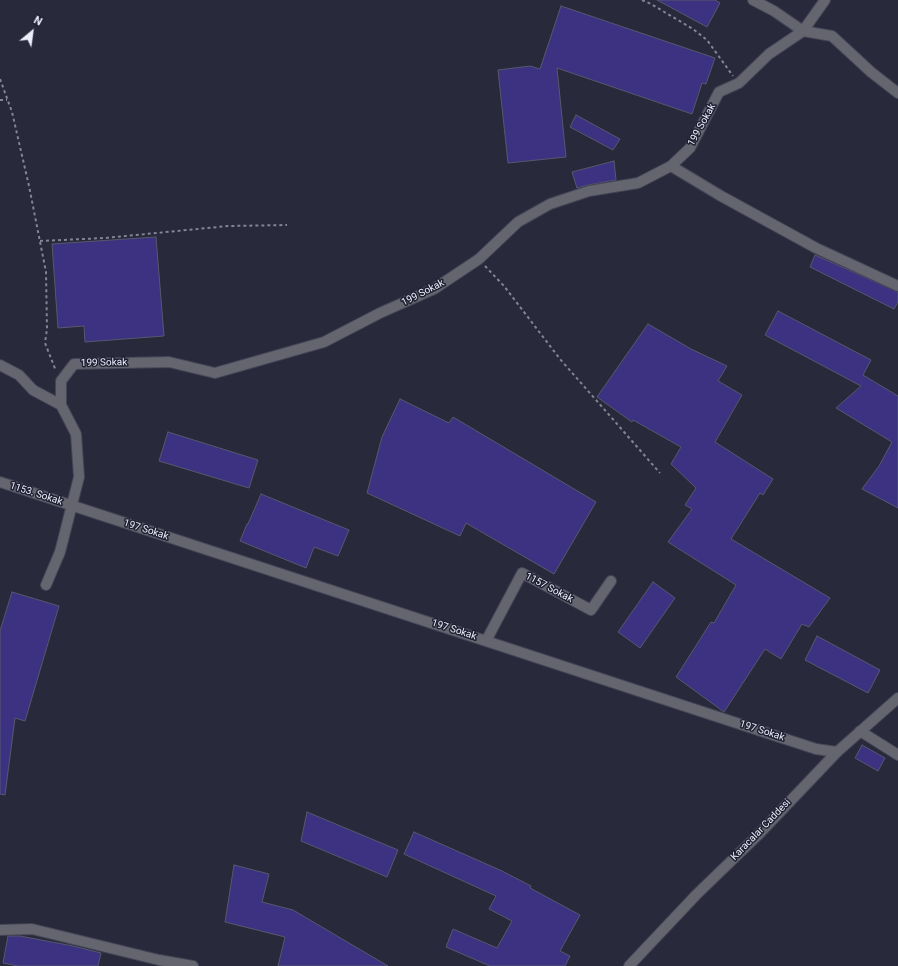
<!DOCTYPE html>
<html>
<head>
<meta charset="utf-8">
<style>
	body { margin:0 }
	#map { position:relative; width:898px; height:966px; overflow:hidden; background:#29293c; font-family:Roboto,sans-serif }
	canvas { display:block }
	.north { position:absolute; left:12px; top:12px; width:40px; height:40px; -webkit-text-stroke:3px #1f1f32; paint-order:stroke; rotate:29deg; font-size:11px; font-weight:700; line-height:16px; text-align:center; color:#edeefb }
	.north::after { content:''; display:block; margin:auto; width:14px; height:18px; background:#edeefb; clip-path:polygon(50% 0,100% 100%,50% 72%,0 100%) }
</style>
</head>
<body>
<div id="map">
<canvas width="898" height="966"></canvas>
<div class="north">N</div>
</div>
<script>
const ctx = document.querySelector('canvas').getContext('2d');
ctx.lineJoin = 'round';
function paint(path, color) { ctx.fillStyle = color; ctx.fill(path, 'evenodd'); }
const toPath = rows => new Path2D(rows.map(r => 'M' + r).join(''));
function trace(path, color, width, dash) { ctx.strokeStyle = color; ctx.lineWidth = width; ctx.lineCap = dash ? 'butt' : 'round'; ctx.setLineDash(dash || []); ctx.stroke(path); }
function drawText(font, color, halo, rows, align = 'center') {
  ctx.font = font + ' Roboto,sans-serif'; ctx.lineWidth = 3; ctx.setLineDash([]); ctx.textBaseline = 'middle'; ctx.strokeStyle = halo; ctx.fillStyle = color; for (const [text, x, y, turn = 0] of rows) {
    ctx.save(); ctx.translate(x, y); ctx.rotate((+turn || 0) * Math.PI / 180); ctx.textAlign = isNaN(turn) ? turn : align; if (halo) ctx.strokeText(text, 0, 0); ctx.fillText(text, 0, 0); ctx.restore();
  }
}
const building = toPath([
	[657,0,715,0,720,3,707,27,657,0],
	[561,6,715,58,706,84,702,83,692,114,557,68,566,157,508,163,498,70,530,66,540,69,561,6],
	[576,115,620,139,613,150,570,127,576,115],
	[614,161,616,180,588,185,577,188,572,172,614,161],
	[156,237,164,336,85,342,84,326,58,328,52,244,156,237],
	[815,255,898,292,898,302,894,309,810,267,815,255],
	[778,311,871,360,863,375,898,396,898,508,862,489,879,466,892,442,836,408,861,386,765,335,778,311],
	[648,324,691,349,727,366,718,381,742,395,715,442,773,479,763,495,760,493,731,539,830,598,809,627,802,624,781,659,765,649,724,712,676,677,711,622,714,623,736,585,668,542,692,509,685,505,696,488,671,464,681,447,633,420,632,422,597,397,648,324],
	[400,399,449,423,453,417,596,502,554,574,466,523,460,536,367,493,382,437,400,399],
	[168,432,258,460,249,488,159,461,168,432],
	[261,494,349,530,338,556,314,547,306,568,240,541,247,524,248,524,261,494],
	[653,582,675,598,640,648,618,632,653,582],
	[12,592,59,606,25,721,15,718,5,795,0,794,0,631,12,592],
	[817,636,880,670,868,693,805,660,817,636],
	[862,745,885,758,878,771,855,758,862,745],
	[307,812,398,850,387,877,301,841,307,812],
	[414,832,502,871,531,886,530,888,580,915,560,951,570,956,565,966,490,966,446,947,453,929,497,948,512,921,489,909,496,896,404,854,414,832],
	[234,865,269,874,262,902,293,910,388,966,278,966,285,937,225,922,234,865],
	[8,936,20,936,73,946,101,953,98,966,18,966,3,963,8,936]
]);
const path = toPath([
	[642,0,651,4,693,29,707,40,733,76],
	[0,79,12,112,29,186,46,272,47,329,45,343,56,371],
	[0,100,7,100],
	[40,241,105,238,228,226,287,225],
	[485,266,504,286,560,359,660,473]
]);
const minor = toPath([
	[753,0,774,11,803,31,832,36,871,72,898,93],
	[671,166,721,196,816,248,898,286],
	[0,365,19,375,33,390,61,405],
	[0,482,816,749,837,752],
	[46,585,60,552,79,477,76,434,61,405,61,381,74,364,169,362,215,373,324,342,380,313,434,289,479,259,518,222,550,204,589,191,638,183,671,166,690,148,719,92,739,83,769,54,803,31,825,0],
	[486,641,522,573,591,610,611,581],
	[860,731,898,755],
	[0,930,32,929,159,960,193,966],
	[629,966,697,894,757,836,837,752,898,698]
]);
const streetNames = [
	["199 Sokak",702,125,-61],
	["199 Sokak",423,293,-27],
	["199 Sokak",104,363,-1],
	["1153. Sokak",36,494,18],
	["197 Sokak",146,530,18],
	["1157 Sokak",549,588,28],
	["197 Sokak",454,630,18],
	["197 Sokak",762,731,18],
	["Karacalar Caddesi",761,830,-46]
];
paint(building, '#3c3281');
trace(building, '#57586d', 1);
trace(minor, '#444557', 12);
trace(path, '#848494', 2, [3, 3]);
trace(minor, '#65656f', 10);
drawText('10px', '#edeefb', '#1f1f32', streetNames);
</script>
</body>
</html>
